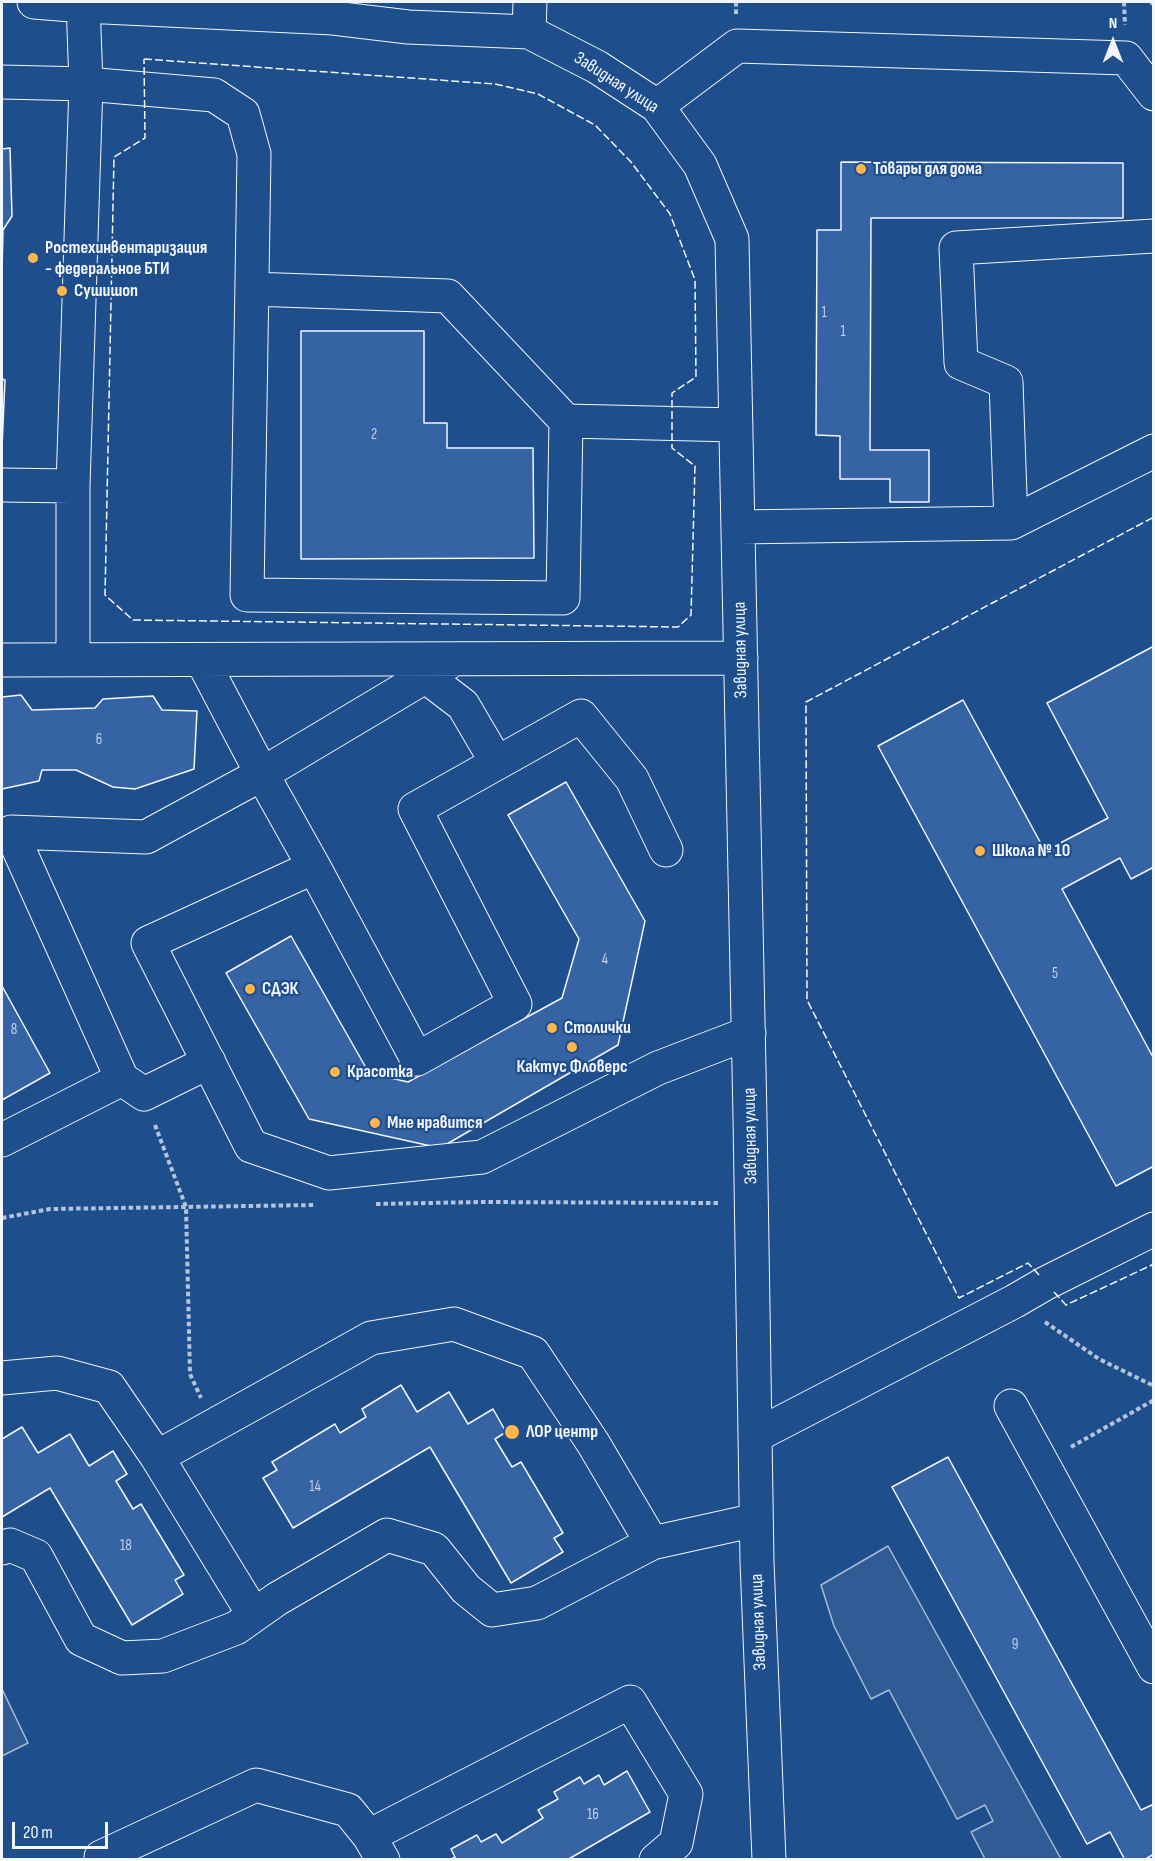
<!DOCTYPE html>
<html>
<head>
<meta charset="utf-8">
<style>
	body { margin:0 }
	#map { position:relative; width:1155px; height:1861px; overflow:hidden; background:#1f4e8c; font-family:"Sofia Sans Condensed",sans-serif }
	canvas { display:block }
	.frame { position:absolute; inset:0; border:3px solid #f2f6ff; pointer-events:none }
	.north { position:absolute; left:1083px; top:12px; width:60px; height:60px; -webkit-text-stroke:4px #1f4e8c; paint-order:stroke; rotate:0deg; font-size:16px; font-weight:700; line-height:24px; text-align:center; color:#f2f6ff }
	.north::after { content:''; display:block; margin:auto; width:21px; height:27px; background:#f2f6ff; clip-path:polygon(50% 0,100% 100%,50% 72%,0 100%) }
	.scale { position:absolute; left:12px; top:1822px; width:96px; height:27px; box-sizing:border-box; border:3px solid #f2f6ff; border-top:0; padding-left:8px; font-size:18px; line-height:21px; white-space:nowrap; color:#f2f6ff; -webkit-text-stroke:4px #1f4e8c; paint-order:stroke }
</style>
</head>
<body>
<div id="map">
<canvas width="1155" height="1861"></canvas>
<div class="frame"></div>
<div class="north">N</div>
<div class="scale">20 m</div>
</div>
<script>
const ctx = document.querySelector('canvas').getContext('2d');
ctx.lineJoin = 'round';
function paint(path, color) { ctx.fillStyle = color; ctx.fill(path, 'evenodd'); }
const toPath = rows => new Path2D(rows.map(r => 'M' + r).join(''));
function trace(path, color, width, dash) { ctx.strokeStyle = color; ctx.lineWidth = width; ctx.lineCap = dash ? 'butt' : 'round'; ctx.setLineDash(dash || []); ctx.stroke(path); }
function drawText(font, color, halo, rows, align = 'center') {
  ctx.font = font + ' "Sofia Sans Condensed",sans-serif'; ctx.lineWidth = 4.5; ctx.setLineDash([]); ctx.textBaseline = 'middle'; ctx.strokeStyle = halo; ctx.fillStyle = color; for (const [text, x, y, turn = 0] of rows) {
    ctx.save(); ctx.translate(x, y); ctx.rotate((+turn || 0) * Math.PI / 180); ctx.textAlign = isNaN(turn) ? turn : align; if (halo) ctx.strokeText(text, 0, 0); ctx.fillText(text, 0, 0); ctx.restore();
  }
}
const built = toPath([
	[888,1546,1061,1859,985,1859,971,1832,993,1821,985,1805,957,1819,889,1690,871,1699,834,1626,821,1585,888,1546],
	[2,1689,28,1743,2,1756,2,1689]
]);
const building = toPath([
	[10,148,12,216,3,230,2,272,2,149,10,148],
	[841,162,1123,163,1123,218,871,218,870,450,929,450,929,502,890,502,890,479,840,479,840,436,816,435,817,230,841,230,841,162],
	[301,331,424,331,424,423,447,423,447,448,533,448,534,558,301,559,301,331],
	[2,379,5,380,2,447,2,379],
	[1154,646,1154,867,1131,879,1120,858,1062,889,1154,1059,1154,1166,1116,1186,878,746,963,700,1045,851,1108,818,1047,703,1154,646],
	[21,695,32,710,95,708,103,699,153,696,162,710,197,711,194,769,135,789,113,787,76,770,42,770,39,781,2,789,2,697,21,695],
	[566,782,645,921,618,1045,440,1148,309,1119,226,973,291,936,369,1073,408,1082,562,998,579,939,508,815,566,782],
	[2,986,50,1073,2,1100,2,986],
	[401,1385,417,1412,449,1392,468,1424,493,1409,506,1432,495,1439,512,1467,521,1462,563,1533,554,1538,563,1552,511,1583,430,1447,293,1528,263,1478,277,1470,272,1462,335,1424,340,1433,366,1417,362,1409,401,1385],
	[22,1427,38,1453,70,1434,89,1466,113,1451,127,1474,116,1481,133,1509,141,1504,184,1575,175,1580,183,1594,132,1625,50,1488,2,1517,2,1439,22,1427],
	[948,1457,1141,1810,1154,1804,1154,1854,1144,1860,1125,1860,1110,1832,1087,1844,892,1487,948,1457],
	[627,1771,650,1812,567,1860,450,1860,455,1857,451,1849,477,1835,481,1842,496,1834,502,1843,543,1818,538,1810,558,1799,554,1792,580,1777,584,1784,599,1775,604,1785,627,1771]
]);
const path = toPath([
	[736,2,736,16],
	[1124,2,1125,25],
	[1151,2,1154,5],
	[155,1125,186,1207,190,1374,201,1398],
	[376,1204,480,1202,720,1203],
	[2,1218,50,1209,315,1205],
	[1045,1322,1099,1359,1154,1386],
	[1071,1447,1154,1400]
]);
const minor = toPath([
	[34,2,84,6,333,18,408,27,529,32,597,67,657,106,700,165,732,239,750,1118,757,1562,769,1860],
	[529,32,530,2],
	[2,82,86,84,214,95,243,114,254,154,247,595,563,598,566,421,736,425],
	[657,106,737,46,1126,58,1154,94],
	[252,289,448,296,566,421],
	[2,485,73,486],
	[1011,523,1006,382,961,363,956,248,1154,236],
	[738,527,1011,523,1154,451],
	[2,660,741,658],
	[73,660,73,486,86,84,83,2],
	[202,660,262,774,453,660],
	[425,676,463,705,497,763],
	[666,850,632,779,581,716,415,809,515,1004,417,1059,314,867,148,943,251,1146,329,1173,482,1157,658,1068,749,1033],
	[209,1062,144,1094,122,1079,11,832,146,837,262,774,314,867],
	[2,1140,122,1079],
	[2,1378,57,1373,109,1387,157,1457,371,1338,454,1324,533,1353,593,1443,652,1543,756,1520],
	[1011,1406,1154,1667],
	[755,1436,1015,1301,1046,1283,1154,1229],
	[157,1457,254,1615],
	[2,1548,10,1545,36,1556,81,1639,122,1658,163,1656,236,1628,277,1599,387,1535,434,1549,466,1589,492,1610,537,1603,652,1543],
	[369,1836,630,1702,686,1794,676,1843,656,1860],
	[101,1857,256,1785,348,1810,369,1836,383,1860]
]);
const fence = toPath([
	[144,59,495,84,538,94,595,125,631,162,670,214,695,280,696,377,672,393,672,448,695,466,691,615,678,627,133,620,105,595,114,157,145,138,144,59],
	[1039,1275,1028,1263,959,1298,807,1000,806,702,1154,517],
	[1054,1292,1066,1305,1154,1264]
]);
const markers = [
	[861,169,6,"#ffb74d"],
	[33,258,6,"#ffb74d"],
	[62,291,6,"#ffb74d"],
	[980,851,6,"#ffb74d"],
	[250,989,6,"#ffb74d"],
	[552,1028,6,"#ffb74d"],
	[572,1047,6,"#ffb74d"],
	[335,1072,6,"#ffb74d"],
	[375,1123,6,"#ffb74d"],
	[512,1432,8,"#ffb74d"]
];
const numberNames = [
	["1",824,313],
	["1",843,332],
	["2",374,435],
	["6",99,740],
	["4",605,960],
	["5",1055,974],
	["8",14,1030],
	["14",315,1487],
	["18",126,1546],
	["9",1015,1645],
	["16",593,1815]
];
const streetNames = [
	["Завидная улица",616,83,33],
	["Завидная улица",741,650,-91],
	["Завидная улица",751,1136,-91],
	["Завидная улица",759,1622,-92]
];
const poiNames = [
	["Товары для дома",873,169],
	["Ростехинвентаризация",45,248],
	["- федеральное БТИ",45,269],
	["Сушишоп",74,291],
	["Школа № 10",992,851],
	["СДЭК",262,989],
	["Столички",564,1028],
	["Кактус Фловерс",572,1067,"center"],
	["Красотка",347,1072],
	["Мне нравится",387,1123],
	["ЛОР центр",526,1432]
];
paint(built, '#305b95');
trace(built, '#a8bbd7', 1.5);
paint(building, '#3563a3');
trace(building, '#f2f6ff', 1.5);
trace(minor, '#f2f6ff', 35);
trace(path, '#b3c4dc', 4, [4.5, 3]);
trace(minor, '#1f4e8c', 33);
trace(fence, '#f2f6ff', 1.5, [8, 3]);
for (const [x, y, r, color] of markers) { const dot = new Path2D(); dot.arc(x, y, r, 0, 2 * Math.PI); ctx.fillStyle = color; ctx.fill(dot); trace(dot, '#1f4e8c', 2); }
drawText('15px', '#c3d1e8', null, numberNames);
drawText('18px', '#f2f6ff', '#1f4e8c', streetNames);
drawText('bold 18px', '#f2f6ff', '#1f4e8c', poiNames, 'left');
</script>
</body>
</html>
